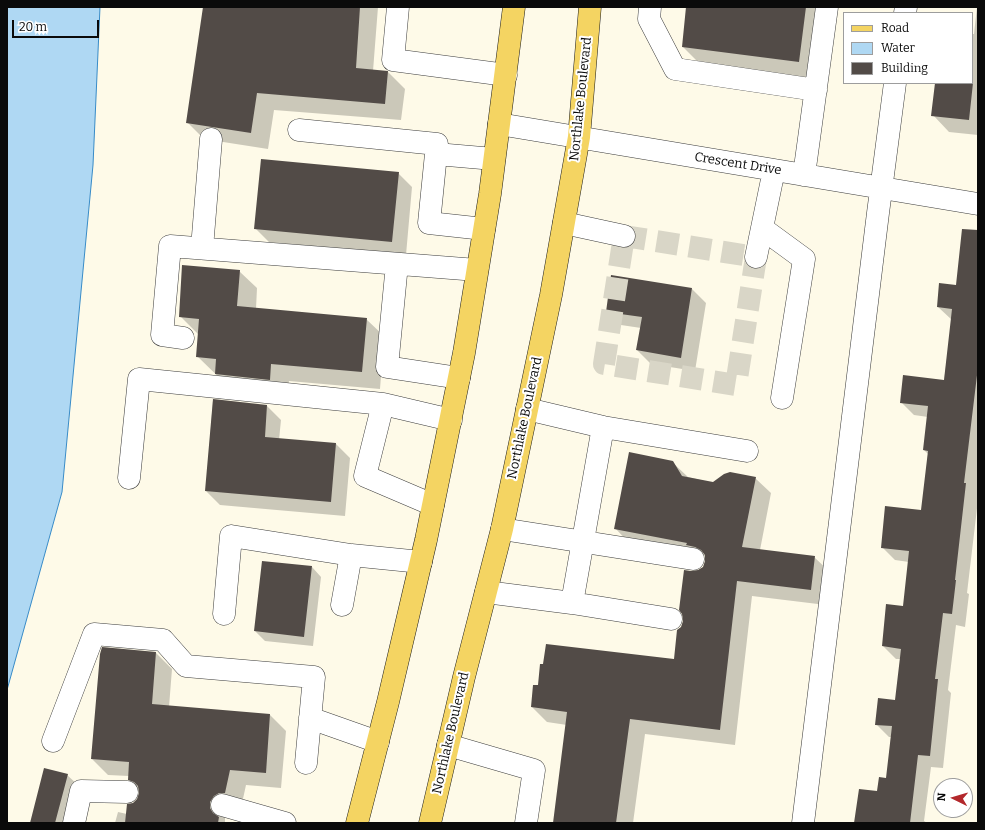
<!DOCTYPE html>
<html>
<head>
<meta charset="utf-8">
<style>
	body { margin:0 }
	#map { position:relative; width:985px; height:830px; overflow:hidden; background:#fefae8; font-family:Bitter,serif }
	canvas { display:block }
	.frame { position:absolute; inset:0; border:8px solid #0a0a0a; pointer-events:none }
	.legend { position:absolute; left:843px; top:12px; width:130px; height:72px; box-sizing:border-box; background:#fff; border:1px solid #9d9d9d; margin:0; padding:5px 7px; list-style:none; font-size:12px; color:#0a0a0a }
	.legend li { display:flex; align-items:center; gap:8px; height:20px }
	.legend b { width:20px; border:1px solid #9d9d9d }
	.north { position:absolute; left:933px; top:778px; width:40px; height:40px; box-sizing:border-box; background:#fff; border:1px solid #9d9d9d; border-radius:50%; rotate:275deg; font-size:11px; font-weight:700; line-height:16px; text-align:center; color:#0a0a0a }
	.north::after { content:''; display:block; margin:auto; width:14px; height:18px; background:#b3282c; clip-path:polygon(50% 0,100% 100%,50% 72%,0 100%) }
	.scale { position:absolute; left:12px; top:20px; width:87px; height:18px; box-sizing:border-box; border:2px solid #0a0a0a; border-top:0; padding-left:5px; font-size:12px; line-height:14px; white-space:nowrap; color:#0a0a0a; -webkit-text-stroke:3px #fff; paint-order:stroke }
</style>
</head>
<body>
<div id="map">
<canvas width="985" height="830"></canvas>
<div class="frame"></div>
<ul class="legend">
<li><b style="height:5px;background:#f4d462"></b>Road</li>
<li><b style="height:11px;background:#afd8f3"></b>Water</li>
<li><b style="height:11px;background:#524b47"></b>Building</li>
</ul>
<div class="north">N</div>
<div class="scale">20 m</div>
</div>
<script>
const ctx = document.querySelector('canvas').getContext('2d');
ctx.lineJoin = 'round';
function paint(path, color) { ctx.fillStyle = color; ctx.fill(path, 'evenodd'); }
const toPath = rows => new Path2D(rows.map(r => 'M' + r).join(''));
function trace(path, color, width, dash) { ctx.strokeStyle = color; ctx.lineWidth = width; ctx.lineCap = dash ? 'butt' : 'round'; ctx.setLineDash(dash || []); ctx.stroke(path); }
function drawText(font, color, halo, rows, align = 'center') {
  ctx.font = font + ' Bitter,serif'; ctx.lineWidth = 4; ctx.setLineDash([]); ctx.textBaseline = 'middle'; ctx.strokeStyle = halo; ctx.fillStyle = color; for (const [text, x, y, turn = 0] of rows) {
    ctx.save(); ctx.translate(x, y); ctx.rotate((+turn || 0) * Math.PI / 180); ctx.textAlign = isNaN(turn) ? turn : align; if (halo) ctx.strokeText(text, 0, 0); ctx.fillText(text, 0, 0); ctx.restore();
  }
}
const water = toPath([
	[7,7,100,7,93,165,62,492,7,690,7,7]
]);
const shadow = toPath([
	[204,7,378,7,373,71,388,72,405,89,401,120,274,110,268,149,204,139,187,122],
	[687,7,825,7,817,80,701,65,683,47],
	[977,7,978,7,978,135,949,132,933,115,936,83,972,83,972,34,974,34],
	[398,173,412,187,406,255,269,242,255,228],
	[978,266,978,484,977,495,978,500,967,593,969,594,965,627,956,625,948,690,951,693,943,768,931,767,924,821,927,823,855,823,887,779,891,737,889,737,876,724,896,701,901,659,896,659,883,646,904,607,909,562,895,560,882,547,922,511,928,454,924,450,928,417,914,415,901,402,944,381,952,320,938,307],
	[239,271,257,288,256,309,366,319,384,336,380,389,289,381,287,397,234,392,197,356,199,335,180,316],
	[692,289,706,303,695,371,651,364,637,350,641,328,621,325,607,311],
	[213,400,267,406,281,420,279,440,336,444,350,458,345,516,220,505,206,491],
	[672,462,688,477,713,483,755,478,771,493,760,550,814,557,830,572,826,605,752,596,735,745,645,734,633,823,554,823,567,725,547,722,532,707,675,660,682,627,698,571,704,567,707,561,630,544,615,528],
	[312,567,321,577,313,646,265,641,255,631],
	[103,648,156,653,172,669,169,707,270,715,286,731,281,788,246,785,241,808,229,812,225,818,225,823,115,823,118,812,127,814,133,804,138,799,140,790,129,779,129,776,108,775,92,759],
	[67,775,77,784,67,823,31,823]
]);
const building = toPath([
	[203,7,360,7,356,68,388,71,385,104,257,93,251,133,186,123],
	[686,7,806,7,799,62,682,47],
	[935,83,973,83,969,120,931,116],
	[261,159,399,172,392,242,254,229],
	[962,229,978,230,978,367,964,483,966,483,955,580,956,580,952,614,943,613,935,679,938,679,930,756,918,755,910,823,854,823,859,789,877,791,879,777,886,778,892,726,875,725,878,698,895,700,901,649,882,646,886,604,903,606,909,551,881,548,885,506,921,510,928,451,923,450,928,406,900,403,903,375,944,380,952,309,937,307,939,283,956,285],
	[182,265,240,270,237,306,367,318,362,372,271,364,270,380,215,374,216,359,196,357,199,319,179,317],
	[611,275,692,288,681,358,636,350,642,317,606,312],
	[213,399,267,405,265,437,336,443,331,502,205,491],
	[629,452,673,461,682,476,713,482,724,474,730,472,756,477,742,547,815,556,811,590,737,581,720,730,630,719,616,823,553,823,567,712,531,707,533,685,538,685,540,664,543,664,546,644,674,659,677,630,681,627,683,621,682,614,679,610,684,570,691,571,698,570,703,567,705,561,705,555,701,550,695,547,686,545,687,543,614,529],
	[262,561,312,566,304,637,254,631],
	[102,647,156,652,152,704,270,714,266,773,230,770,225,793,219,793,214,796,210,802,210,808,213,813,219,817,218,823,125,823,127,804,133,803,137,799,139,793,138,786,134,782,128,780,129,762,91,759,100,654],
	[44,768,68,774,55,823,30,823]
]);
const minorTunnel = toPath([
	[624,236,756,257,736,385,604,364,624,236]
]);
const minor = toPath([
	[398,7,393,60,506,75],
	[650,7,649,19,675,69,816,90],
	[905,13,906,7],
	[499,124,978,204],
	[299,130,437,144,429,223,484,229],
	[436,154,494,159],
	[804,175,827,7],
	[564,223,624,236],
	[763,229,804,259,782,398],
	[202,248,211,139],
	[756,257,774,170],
	[397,264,387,367,459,378],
	[183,338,162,335,170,246,477,270],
	[527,409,603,427,572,603],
	[603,427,747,451],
	[129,478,139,379,383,404],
	[433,505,365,476,383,404,451,420],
	[502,529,693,559],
	[486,592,572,603,671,619],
	[342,605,351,555],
	[224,614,231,536,351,555,421,562],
	[310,718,378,742],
	[53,741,94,634,163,640,186,666,314,677,306,763],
	[448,745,534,770,526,823],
	[222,805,285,823],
	[74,823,81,791,127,792],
	[803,823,878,213,895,83]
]);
const major = toPath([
	[357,823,388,702,426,540,464,353,490,194,514,7],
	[430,823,464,677,502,529,551,295,579,137,590,7]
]);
const streetNames = [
	["Northlake Boulevard",581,99,-84],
	["Crescent Drive",738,164,9],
	["Northlake Boulevard",525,418,-78],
	["Northlake Boulevard",451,733,-77]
];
paint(water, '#afd8f3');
trace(water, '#388bc7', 1);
paint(shadow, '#0003');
paint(building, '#524b47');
trace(minorTunnel, '#d9d6c7', 22, [22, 11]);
trace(minor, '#3d3d3d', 23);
trace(major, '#1b1b1b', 23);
trace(minor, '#fff', 22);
trace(major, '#f4d462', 22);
drawText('13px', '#0a0a0a', '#fff', streetNames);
</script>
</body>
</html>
